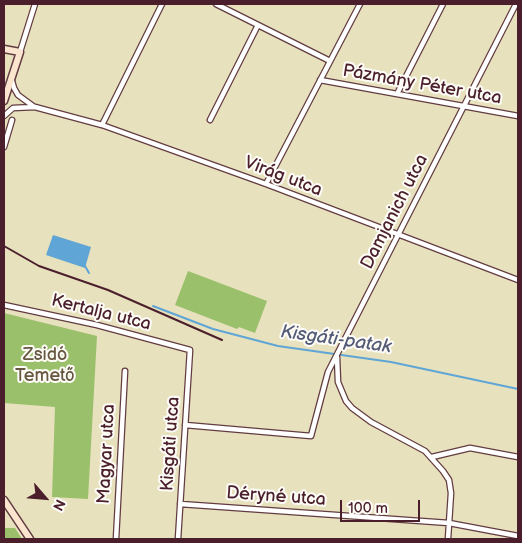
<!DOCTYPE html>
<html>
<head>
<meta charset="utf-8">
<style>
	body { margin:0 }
	#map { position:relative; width:522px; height:543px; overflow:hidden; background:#e8e1be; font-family:"Balsamiq Sans",sans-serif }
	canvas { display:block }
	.frame { position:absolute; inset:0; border:5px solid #4a1f2b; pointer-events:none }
	.north { position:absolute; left:20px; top:473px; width:50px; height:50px; -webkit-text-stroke:4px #fdfcf7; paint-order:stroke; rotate:117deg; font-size:14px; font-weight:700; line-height:20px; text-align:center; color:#4a1f2b }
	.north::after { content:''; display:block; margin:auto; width:18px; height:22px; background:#4a1f2b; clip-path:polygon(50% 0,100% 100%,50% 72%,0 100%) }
	.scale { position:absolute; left:340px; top:500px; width:80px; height:22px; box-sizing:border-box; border:2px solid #4a1f2b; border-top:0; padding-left:6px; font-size:15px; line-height:18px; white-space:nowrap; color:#4a1f2b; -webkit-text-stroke:4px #fdfcf7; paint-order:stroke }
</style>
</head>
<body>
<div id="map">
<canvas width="522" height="543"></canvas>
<div class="frame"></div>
<div class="north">N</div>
<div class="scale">100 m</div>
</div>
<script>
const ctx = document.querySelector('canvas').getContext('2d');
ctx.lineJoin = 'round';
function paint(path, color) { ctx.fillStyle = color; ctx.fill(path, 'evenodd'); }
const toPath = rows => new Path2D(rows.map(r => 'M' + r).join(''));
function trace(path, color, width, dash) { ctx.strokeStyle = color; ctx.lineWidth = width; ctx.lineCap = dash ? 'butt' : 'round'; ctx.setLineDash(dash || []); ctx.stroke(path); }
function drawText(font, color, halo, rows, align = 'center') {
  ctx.font = font + ' "Balsamiq Sans",sans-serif'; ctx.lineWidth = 4; ctx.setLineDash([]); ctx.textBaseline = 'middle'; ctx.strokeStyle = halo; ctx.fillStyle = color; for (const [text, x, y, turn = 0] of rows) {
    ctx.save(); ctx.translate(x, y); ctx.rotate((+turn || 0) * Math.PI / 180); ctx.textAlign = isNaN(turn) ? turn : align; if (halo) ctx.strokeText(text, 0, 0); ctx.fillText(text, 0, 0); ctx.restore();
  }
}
const green = toPath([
	[188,271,267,301,255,333,239,327,237,329,175,305],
	[4,313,97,336,88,499,52,497,55,407,4,403],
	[4,528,15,528,22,539,4,539]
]);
const water = toPath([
	[53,235,91,247,85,268,46,255]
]);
const stream = toPath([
	[85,266,89,273],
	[153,306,213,329,278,346,391,362,518,389]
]);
const street = toPath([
	[216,4,330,61],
	[20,52,35,4],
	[320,80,518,116],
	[12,81,14,88,18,95,33,106],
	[397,94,443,4],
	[4,116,13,108,35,107,102,125,266,184,518,280],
	[210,120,258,25],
	[102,125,162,4],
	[4,147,12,120],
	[266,184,360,4],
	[4,305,97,325,190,350,178,539],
	[337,357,338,382,346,401,352,408,371,422,425,451,443,471,449,480,451,493,448,539],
	[185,425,311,436,328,372,516,4],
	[432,457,470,448,518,457],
	[180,504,449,523,518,536],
	[116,539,125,371]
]);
const secondary = toPath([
	[4,49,20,52,4,101],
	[4,500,30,539]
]);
const rail = toPath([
	[4,246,39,266,108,290,222,340]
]);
const streetNames = [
	["Pázmány Péter utca",422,85,10],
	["Virág utca",283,177,21],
	["Damjanich utca",395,212,-63],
	["Kertalja utca",101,313,14],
	["Kisgáti utca",171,444,-86],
	["Magyar utca",107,454,-87],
	["Déryné utca",276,497,4]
];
const parkNames = [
	["Zsidó",45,355],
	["Temető",45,376]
];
const waterNames = [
	["Kisgáti-patak",336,340,8]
];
paint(green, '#9bc06b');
paint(water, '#5fa5d5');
trace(stream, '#5fa5d5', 2);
trace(street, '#623c41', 7);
trace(secondary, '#623c41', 9);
trace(street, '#fff', 4.5);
trace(secondary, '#fbe5cf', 6);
trace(rail, '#4a1f2b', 2);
drawText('18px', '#4a1f2b', '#fdfcf7', streetNames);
drawText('18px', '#665741', '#fdfcf7', parkNames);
drawText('italic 19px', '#535b77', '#fdfcf7', waterNames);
</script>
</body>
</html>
